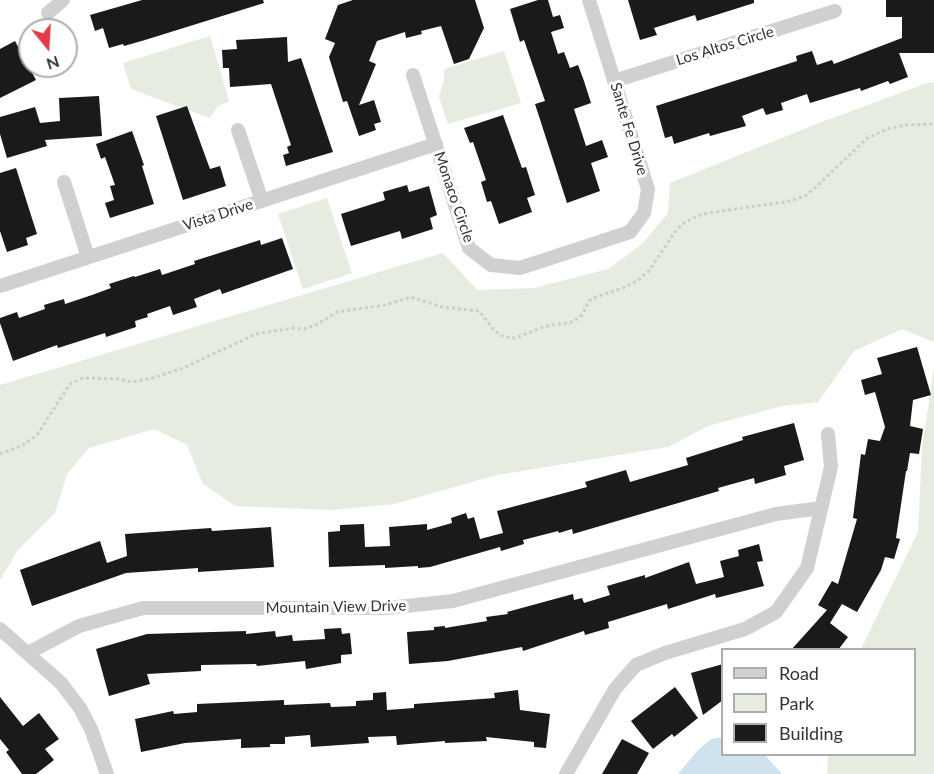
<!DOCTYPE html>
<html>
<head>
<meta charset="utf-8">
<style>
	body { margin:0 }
	#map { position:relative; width:934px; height:774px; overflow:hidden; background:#fff; font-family:Lato,sans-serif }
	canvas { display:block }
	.legend { position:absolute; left:721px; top:648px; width:195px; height:108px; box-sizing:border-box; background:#fff; border:2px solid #adadad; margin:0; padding:8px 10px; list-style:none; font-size:18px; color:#333 }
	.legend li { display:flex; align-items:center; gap:12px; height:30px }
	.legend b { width:30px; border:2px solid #adadad }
	.north { position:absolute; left:18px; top:18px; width:60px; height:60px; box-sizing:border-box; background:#fff; border:2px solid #adadad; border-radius:50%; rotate:162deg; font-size:16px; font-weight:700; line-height:24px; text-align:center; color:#333 }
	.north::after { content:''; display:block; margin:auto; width:21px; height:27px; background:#e63946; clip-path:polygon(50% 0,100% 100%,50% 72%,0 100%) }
</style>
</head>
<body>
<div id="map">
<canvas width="934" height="774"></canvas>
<ul class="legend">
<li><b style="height:8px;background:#d0d0d0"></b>Road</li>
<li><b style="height:16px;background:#e6ecdf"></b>Park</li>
<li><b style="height:16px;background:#1a1a1a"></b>Building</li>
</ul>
<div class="north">N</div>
</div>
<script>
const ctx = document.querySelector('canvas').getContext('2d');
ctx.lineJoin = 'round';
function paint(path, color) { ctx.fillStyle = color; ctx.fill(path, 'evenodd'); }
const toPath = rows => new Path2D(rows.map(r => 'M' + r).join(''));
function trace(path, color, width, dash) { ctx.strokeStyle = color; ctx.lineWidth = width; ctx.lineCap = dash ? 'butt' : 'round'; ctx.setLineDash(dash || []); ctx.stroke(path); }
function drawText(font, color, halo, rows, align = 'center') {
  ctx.font = font + ' Lato,sans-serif'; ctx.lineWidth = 6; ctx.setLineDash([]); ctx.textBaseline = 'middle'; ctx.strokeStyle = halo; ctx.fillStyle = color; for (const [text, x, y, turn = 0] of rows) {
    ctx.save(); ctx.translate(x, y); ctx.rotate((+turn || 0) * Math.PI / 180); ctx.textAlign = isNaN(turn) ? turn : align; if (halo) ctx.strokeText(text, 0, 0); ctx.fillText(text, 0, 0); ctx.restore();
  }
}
const green = toPath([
	[210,36,229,101,217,107,210,118,131,89,123,63],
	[504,51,521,103,448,124,439,97,444,80,444,69],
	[930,82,934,83,934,342,902,329,854,351,818,402,782,406,708,426,668,447,497,475,394,504,332,510,235,506,203,484,187,445,154,429,89,448,67,474,55,513,18,550,0,580,0,385,443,253,477,290,534,288,608,269,642,244,668,213,670,183,819,123],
	[327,198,352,273,303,289,278,214],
	[934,368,934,774,827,774,828,755,914,754,914,650,861,649,918,532,922,448]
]);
const water = toPath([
	[722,737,722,754,765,755,782,774,678,774,697,751,711,739]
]);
const building = toPath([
	[142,0,263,0,264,3,145,40,124,46,123,44,109,48,103,28,95,31,90,15],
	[353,0,475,0,484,28,469,59,454,64,441,26,421,31,422,34,406,38,405,32,377,41,369,61,376,64,359,105,374,100,381,122,374,124,376,130,359,136,347,101,343,102,329,57,335,43,325,39,338,5],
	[538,0,548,0,553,17,560,15,564,28,551,32,558,54,564,52,570,68,578,65,584,81,591,103,574,109,586,146,602,140,608,157,591,163,600,191,567,203,535,104,545,101,524,40,520,42,510,9],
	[628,0,754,0,754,3,697,21,695,15,654,28,657,35,640,40],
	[886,0,934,0,934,53,899,53,908,77,890,84,888,81,861,91,860,88,810,103,807,94,781,103,783,110,766,115,763,108,742,116,746,126,710,136,709,133,674,144,672,136,665,138,656,106,797,61,796,56,812,51,817,65,832,60,834,64,902,38,902,17,886,17],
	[287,37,288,62,301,58,333,152,286,166,283,155,289,153,287,147,291,145,271,84,230,87,229,68,223,68,222,50,237,49,236,40],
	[15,41,36,80,0,98,0,49],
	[99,96,102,136,45,140,47,146,7,158,0,134,0,117,35,107,40,123,60,121,59,98],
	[187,106,210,169,220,166,226,186,183,200,156,116],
	[503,115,522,168,526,167,535,195,527,198,532,212,499,224,491,201,487,202,481,182,486,180,473,142,470,143,464,128],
	[132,131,144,165,142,166,154,204,110,218,105,203,114,200,110,186,115,185,105,157,101,159,96,144],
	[16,168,37,234,26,238,28,245,7,252,0,231,0,173],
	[407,185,409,192,429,186,437,215,430,218,433,229,402,239,400,231,351,246,341,214,385,200,383,192],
	[282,238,293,269,222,294,220,289,194,299,197,307,173,315,170,306,147,314,148,317,135,321,136,327,106,337,105,333,58,348,57,345,13,361,0,323,0,318,17,312,19,318,45,309,44,305,64,299,65,304,92,295,111,288,109,284,134,276,135,277,160,269,162,275,195,264,194,261,213,255,260,240,261,245],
	[917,347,931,395,913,400,910,426,923,429,919,454,910,453,907,471,906,471,896,538,900,539,894,559,885,557,881,570,857,612,842,604,830,623,848,637,838,650,791,650,827,610,818,605,832,581,838,584,857,519,853,518,861,454,865,455,868,439,880,441,885,427,875,392,865,395,861,380,882,374,877,358],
	[794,423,804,460,784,466,786,475,755,484,754,478,718,488,719,491,573,534,572,529,559,533,558,531,523,540,524,544,501,551,500,547,430,567,418,568,418,566,385,568,385,565,329,567,328,532,340,531,340,525,364,524,365,547,390,546,389,527,427,524,427,530,452,523,451,518,466,513,468,519,474,517,480,539,503,533,497,511,587,487,585,482,626,470,630,482,688,465,686,458,743,440,742,437],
	[271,527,274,567,198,572,198,568,126,573,32,606,20,570,100,541,107,563,127,556,125,534,211,528,212,531],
	[759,544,763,561,757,562,764,586,716,598,715,594,668,609,667,604,608,622,609,628,585,635,584,631,523,651,522,647,448,661,409,664,407,632,434,630,434,627,445,626,445,628,487,621,486,617,508,614,507,612,573,594,574,600,582,598,584,603,610,595,607,586,645,575,645,578,689,562,696,584,724,577,720,561,739,556,738,550],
	[341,628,342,634,350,633,352,654,341,655,341,663,306,669,305,661,257,666,256,664,201,665,201,671,147,674,150,684,109,696,96,649,147,634,246,631,246,634,275,631,276,637,292,635,293,641,325,639,324,629],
	[723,664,723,700,703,715,691,673],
	[675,687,698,718,674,737,672,734,653,749,631,721],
	[518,690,520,710,550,714,546,748,534,747,534,742,486,737,487,741,445,743,445,741,397,745,396,736,368,737,369,743,311,747,310,735,285,737,285,744,270,744,270,747,241,748,241,739,185,743,141,752,135,719,173,711,174,714,197,712,197,704,284,700,284,705,330,703,331,707,356,706,356,701,373,700,373,693,386,692,387,710,414,708,414,704,495,698,494,693],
	[0,697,23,726,39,713,59,739,45,749,54,760,36,774,22,774,6,752,9,750,0,739],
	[622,739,649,753,637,774,602,774]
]);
const path = toPath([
	[0,454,23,445,37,435,70,384,83,378,119,379,131,382,153,378,183,368,256,334,293,328,304,329,316,325,337,312,385,305,411,297,442,307,479,311,495,331,504,337,515,338,546,326,572,322,582,315,589,301,593,298,623,288,637,281,648,272,675,232,684,223,697,216,708,213,791,201,805,196,816,187,866,139,887,129,905,125,934,124]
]);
const street = toPath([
	[48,13,63,0],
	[413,75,469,248,491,265,520,268,630,232,644,213,648,189,589,0],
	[614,81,835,11],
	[238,130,262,201],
	[64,182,88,257],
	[0,286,436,144],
	[0,629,61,683,80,708,91,729,107,774],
	[28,653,79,626,143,608,387,608,453,601,776,514,821,508],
	[566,774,615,689,636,665,665,653,745,629,776,612,807,568,831,467,828,434]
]);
const streetNames = [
	["Los Altos Circle",725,46,-17],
	["Sante Fe Drive",629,129,73],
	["Monaco Circle",454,197,71],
	["Vista Drive",218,215,-18],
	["Mountain View Drive",336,607,-1]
];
paint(green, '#e6ecdf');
paint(water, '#cfe2ee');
paint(building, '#1a1a1a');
trace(path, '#cdcdcd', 3, [3, 3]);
trace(street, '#d0d0d0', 14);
drawText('15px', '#333', '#fff', streetNames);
</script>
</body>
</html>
